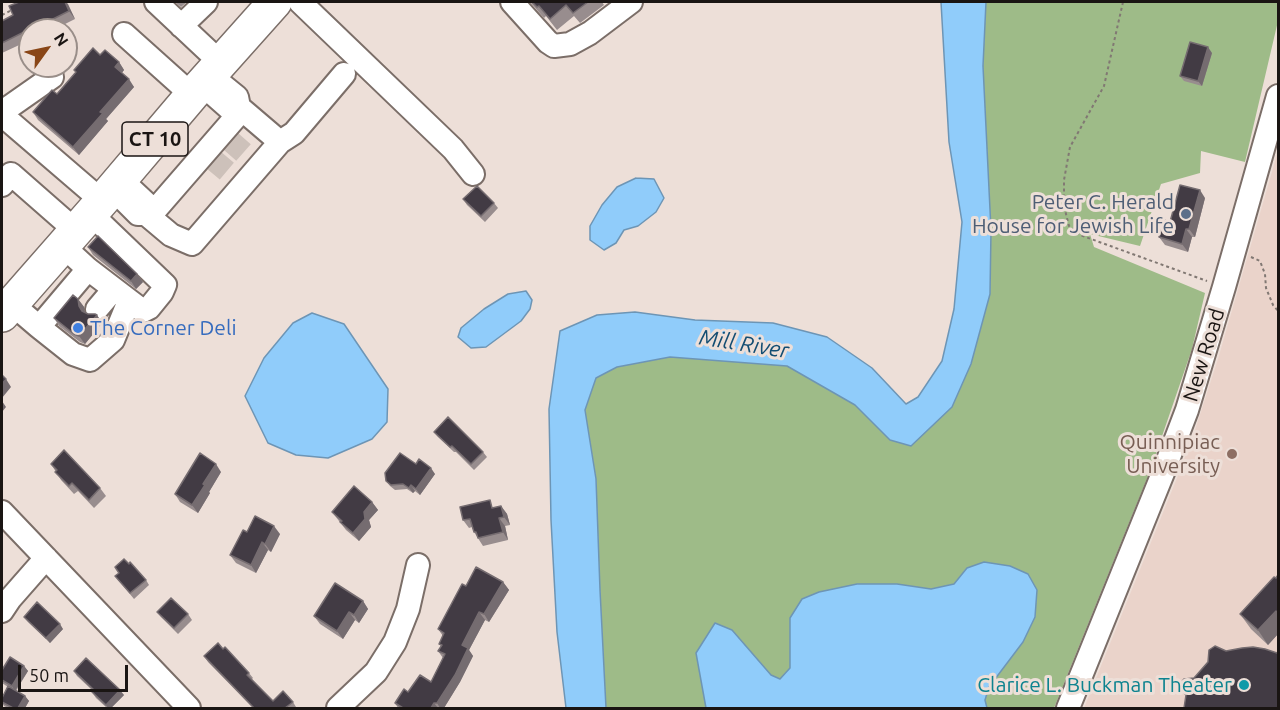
<!DOCTYPE html>
<html>
<head>
<meta charset="utf-8">
<style>
	body { margin:0 }
	#map { position:relative; width:1280px; height:710px; overflow:hidden; background:#eddfd8; font-family:Ubuntu,sans-serif }
	canvas { display:block }
	.frame { position:absolute; inset:0; border:3px solid #1a1513; pointer-events:none }
	.north { position:absolute; left:18px; top:18px; width:60px; height:60px; box-sizing:border-box; background:#eddfd8; border:2px solid #998e89; border-radius:50%; rotate:57deg; font-size:16px; font-weight:700; line-height:24px; text-align:center; color:#1a1513 }
	.north::after { content:''; display:block; margin:auto; width:21px; height:27px; background:#894617; clip-path:polygon(50% 0,100% 100%,50% 72%,0 100%) }
	.scale { position:absolute; left:18px; top:665px; width:110px; height:27px; box-sizing:border-box; border:3px solid #1a1513; border-top:0; padding-left:8px; font-size:18px; line-height:21px; white-space:nowrap; color:#1a1513; -webkit-text-stroke:4px #eddfd8; paint-order:stroke }
</style>
</head>
<body>
<div id="map">
<canvas width="1280" height="710"></canvas>
<div class="frame"></div>
<div class="north">N</div>
<div class="scale">50 m</div>
</div>
<script>
const ctx = document.querySelector('canvas').getContext('2d');
ctx.lineJoin = 'round';
function paint(path, color) { ctx.fillStyle = color; ctx.fill(path, 'evenodd'); }
const toPath = rows => new Path2D(rows.map(r => 'M' + r).join(''));
function trace(path, color, width, dash) { ctx.strokeStyle = color; ctx.lineWidth = width; ctx.lineCap = dash ? 'butt' : 'round'; ctx.setLineDash(dash || []); ctx.stroke(path); }
function drawText(font, color, halo, rows, align = 'center') {
  ctx.font = font + ' Ubuntu,sans-serif'; ctx.lineWidth = 6; ctx.setLineDash([]); ctx.textBaseline = 'middle'; ctx.strokeStyle = halo; ctx.fillStyle = color; for (const [text, x, y, turn = 0] of rows) {
    ctx.save(); ctx.translate(x, y); ctx.rotate((+turn || 0) * Math.PI / 180); ctx.textAlign = isNaN(turn) ? turn : align; if (halo) ctx.strokeText(text, 0, 0); ctx.fillText(text, 0, 0); ctx.restore();
  }
}
const built = toPath([
	[1278,151,1278,708,1084,708,1177,478,1195,430,1218,359]
]);
const green = toPath([
	[986,2,1278,2,1278,21,1245,162,1201,151,1200,173,1161,184,1140,246,1090,234,1094,247,1205,293,1192,349,1150,471,1054,708,987,708,985,700,989,687,1023,642,1035,617,1037,590,967,568,954,584,931,589,897,584,790,618,790,668,780,679,771,675,732,630,696,653,706,708,606,708,600,590,596,479,585,410,596,378,617,367,670,357,787,366,855,405,890,440,990,294,991,230,983,66]
]);
const water = toPath([
	[941,2,986,2,983,66,991,230,990,294,971,364,952,407,911,446,890,440,855,405,787,366,670,357,617,367,596,378,585,410,596,479,600,590,606,708,566,708,557,632,551,520,549,409,560,331,597,315,635,312,695,320,773,323,827,337,872,368,906,404,918,397,942,361,954,309,962,222,949,142,941,2],
	[636,178,654,179,664,198,656,212,638,226,624,230,616,243,604,250,590,240,590,226,602,205,617,187,636,178],
	[526,291,532,300,530,309,521,321,486,347,471,348,458,337,461,328,484,309,508,294,526,291],
	[312,313,344,324,388,389,387,422,372,439,328,458,296,455,268,443,245,396,264,358,293,323,312,313],
	[984,562,1010,566,1028,574,1037,590,1035,617,1023,642,989,687,985,700,987,708,706,708,696,653,715,623,732,630,771,675,780,679,790,668,790,618,802,599,819,592,857,584,897,584,931,589,954,584,967,568,984,562]
]);
const minorTunnel = toPath([
	[227,138,252,160],
	[210,157,235,178]
]);
const path = toPath([
	[1123,2,1104,86,1070,147,1064,180,1064,206,1069,226,1080,235,1207,281],
	[2,15,12,10],
	[1251,257,1260,261,1265,274,1266,288,1273,305,1278,311]
]);
const minor = toPath([
	[156,2,221,63],
	[300,2,453,149,473,174],
	[512,2,548,42,554,46,570,44,590,33,631,2],
	[181,26,206,2],
	[124,34,192,95],
	[206,80,213,85,213,94,230,109,239,107,237,97,221,84,213,85],
	[2,112,52,77],
	[2,115,102,201],
	[280,142,294,133,344,74],
	[2,185,11,174,76,231],
	[146,214,147,204,132,190,124,191,123,199,138,214,146,214,171,235,192,244,280,142,239,107],
	[150,216,242,110],
	[63,246,88,269,143,311,149,308,162,292,165,285,91,214],
	[12,304,39,327,88,269],
	[97,309,114,289],
	[39,327,73,354,90,360,113,340,129,301],
	[2,512,189,708],
	[2,611,10,599,46,558],
	[338,708,376,672,395,642,408,609,418,565],
	[1068,708,1163,473,1187,410,1224,287,1278,96]
]);
const highway = toPath([
	[2,315,102,201,192,95,275,2]
]);
const wall = toPath([
	[19,2,66,2,75,19,57,28,58,30,30,30,30,40,2,53,2,21,13,15],
	[175,2,187,2,181,7],
	[530,2,603,2,602,2,604,5,580,23,574,16,557,30,546,16,544,18],
	[1212,53,1202,86,1184,81,1180,76],
	[100,55,119,62,124,70,122,73,134,87,106,119,108,121,79,155,38,120,33,112,57,94,76,72,74,70],
	[1205,198,1195,237,1192,237,1188,252,1165,245,1159,237,1170,222],
	[463,199,494,203,498,208,485,222,467,205],
	[88,247,137,274,143,282,136,289,93,255],
	[78,299,84,307,84,312,88,314,97,315,102,323,85,344,80,342,59,326,54,318],
	[434,432,483,452,487,457,474,470,456,452,454,452,438,437],
	[51,464,100,488,106,496,94,508,78,491,74,494,61,480],
	[416,464,435,474,420,495,415,491,413,493,407,489,395,490,390,486,386,481],
	[221,472,209,492,210,493,198,513,180,502,175,494],
	[372,502,378,510,369,520,371,527,359,541,346,530,332,512],
	[501,506,507,514,510,525,505,526,508,540,483,546,474,532,472,527,469,528,463,520,495,508],
	[247,532,280,534,271,552,268,550,256,573,236,563,230,555],
	[129,564,146,580,149,585,134,599,115,576,119,573,115,567],
	[1278,575,1278,634,1268,645,1251,629,1240,614],
	[503,582,509,590,489,622,485,620,469,650,473,656,460,682,444,708,398,708,395,703,431,682,443,658,438,651,441,646,439,644,443,636,438,629,466,586],
	[363,601,368,609,359,623,355,620,343,639,320,624,314,616],
	[157,612,188,614,192,620,178,634,161,617],
	[24,617,63,629,50,643,28,622],
	[223,649,249,673,253,678,252,679,273,701,293,702,296,707,295,708,253,708,208,662,204,656],
	[24,666,28,671,16,691,25,696,29,701,25,708,8,708,4,706,2,703,2,698,8,687,2,683,2,670],
	[74,671,124,695,111,708,107,708,96,698,92,692,93,691,77,676]
]);
const shadedWall = toPath([
	[65,2,66,2,68,4,75,19,69,11],
	[1208,47,1212,53,1202,86,1198,81],
	[119,62,124,70,120,75,115,67],
	[129,79,134,87,106,119,108,121,79,155,73,147,100,112],
	[1200,190,1205,198,1195,237,1189,229],
	[1186,229,1192,237,1188,252,1182,244],
	[137,274,143,282,136,289,131,281],
	[78,299,84,307,85,314,79,306],
	[97,315,102,323,85,344,79,336],
	[6,379,11,387,2,398,2,384],
	[2,401,6,407,2,412],
	[216,464,221,472,209,492,210,493,198,513,192,505,203,484],
	[431,468,435,474,420,495,416,489],
	[411,485,415,491,413,493,409,488],
	[372,502,378,510,369,520,371,527,359,541,353,533,364,512],
	[501,506,507,514,510,525,504,517],
	[499,518,505,526,508,540,503,532],
	[274,526,280,534,271,552,265,544],
	[262,542,268,550,256,573,251,565],
	[503,582,509,590,489,622,484,614],
	[363,601,368,609,359,623,354,615],
	[1276,611,1278,614,1278,634,1268,645,1258,630],
	[349,612,355,620,343,639,337,631],
	[479,612,485,620,469,650,473,656,460,682,444,708,440,708,437,703,462,645],
	[60,624,63,629,50,643,46,638],
	[24,666,28,671,15,691,12,686],
	[120,690,124,695,111,708,108,708,106,705],
	[25,696,29,701,25,708,18,708],
	[434,703,438,708,431,708]
]);
const building = toPath([
	[19,2,65,2,69,11,51,20,53,25,42,30,30,30,30,34,28,30,2,43,2,21,13,15,9,6,19,2],
	[532,2,588,2,573,13,566,5,550,19,539,6,537,7,532,2],
	[1190,42,1208,47,1198,81,1180,76,1190,42],
	[93,48,100,55,105,50,119,62,115,67,129,79,100,112,103,113,73,147,33,112,52,90,57,94,76,72,74,70,93,48],
	[1180,185,1200,190,1189,229,1186,229,1182,244,1159,237,1164,220,1170,222,1180,185],
	[477,186,494,203,481,216,463,199,477,186],
	[98,236,137,274,131,281,88,247,98,236],
	[73,295,78,299,79,306,82,311,88,314,95,314,97,315,79,336,74,334,54,318,73,295],
	[2,375,6,379,2,384,2,375],
	[448,417,483,452,471,464,452,446,450,447,434,432,448,417],
	[64,450,100,488,89,500,72,483,69,486,55,472,57,470,51,464,64,450],
	[200,453,216,464,203,484,205,485,192,505,175,494,200,453],
	[400,453,416,464,419,459,431,468,416,489,411,485,409,488,403,484,391,485,386,481,385,473,400,453],
	[354,486,372,502,364,512,365,519,353,533,340,522,342,521,332,512,354,486],
	[490,500,492,508,501,506,504,517,499,518,503,532,478,538,476,532,474,532,470,519,463,520,460,507,490,500],
	[255,516,274,526,265,544,262,542,251,565,230,555,243,530,247,532,255,516],
	[124,559,129,564,130,562,146,580,130,593,115,576,119,573,115,567,124,559],
	[476,567,503,582,484,614,479,612,462,645,468,648,455,675,437,703,434,703,431,708,403,708,395,703,404,689,408,692,420,675,431,682,445,654,438,651,442,645,439,644,444,633,438,629,462,584,466,586,476,567],
	[1278,575,1278,613,1276,611,1258,630,1240,614,1274,577,1276,578,1278,575],
	[335,583,363,601,354,615,349,612,337,631,314,616,335,583],
	[171,598,188,614,174,628,157,612,171,598],
	[37,602,60,624,46,638,24,617,37,602],
	[218,643,223,649,225,647,249,673,247,675,273,701,283,691,293,702,285,708,254,708,204,656,218,643],
	[1215,646,1226,651,1242,648,1253,647,1265,649,1277,653,1278,651,1278,708,1184,708,1186,695,1182,691,1180,684,1184,679,1194,678,1208,662,1209,650,1215,646],
	[10,657,24,666,12,686,2,680,2,670,10,657],
	[86,658,120,690,106,705,92,692,94,690,74,671,86,658],
	[8,686,25,696,18,708,13,708,2,702,2,698,8,686]
]);
const markers = [
	[1186,214,6,"#5c6f8a"],
	[78,328,6,"#3f7fe0"],
	[1232,454,6,"#8d6e63"],
	[1244,685,6,"#0f9aa8"]
];
const shields = [
	[155,139,66]
];
const shieldNames = [
	["CT 10",155,139]
];
const serviceNames = [
	["Peter C. Herald",1174,202],
	["House for Jewish Life",1174,226]
];
const shopNames = [
	["The Corner Deli",90,328]
];
const streetNames = [
	["New Road",1204,355,-73]
];
const educationNames = [
	["Quinnipiac",1220,442],
	["University",1220,466]
];
const cultureNames = [
	["Clarice L. Buckman Theater",1232,685]
];
const waterNames = [
	["Mill River",744,344,9]
];
paint(built, '#ead3ca');
paint(green, '#9ebb88');
paint(water, '#90ccfa');
trace(water, '#6d95b5', 1.5);
trace(minorTunnel, '#cdc1ba', 22, [22, 11]);
trace(minor, '#7b6e68', 26);
trace(highway, '#7b6e68', 36);
trace(path, '#817873', 2, [3, 3]);
trace(minor, '#fff', 22);
trace(highway, '#fff', 33);
paint(wall, '#988d8e');
paint(shadedWall, '#756c70');
paint(building, '#423b44');
trace(building, '#756c70', 1.5);
for (const [x, y, r, color] of markers) { const dot = new Path2D(); dot.arc(x, y, r, 0, 2 * Math.PI); ctx.fillStyle = color; ctx.fill(dot); trace(dot, '#eddfd8', 2); }
for (const [x, y, w] of shields) { const box = new Path2D(); box.roundRect(x - w / 2, y - 17, w, 34, 4.5); ctx.fillStyle = '#eddfd8'; ctx.fill(box); trace(box, '#1a1513', 1.5); }
drawText('bold 20px', '#1a1513', null, shieldNames);
drawText('21px', '#4e5e75', '#eddfd8', serviceNames, 'right');
drawText('21px', '#366cbe', '#eddfd8', shopNames, 'left');
drawText('21px', '#1a1513', '#eddfd8', streetNames);
drawText('21px', '#785e54', '#eddfd8', educationNames, 'right');
drawText('21px', '#0d838f', '#eddfd8', cultureNames, 'right');
drawText('italic 22px', '#134d72', '#eddfd8', waterNames);
</script>
</body>
</html>
